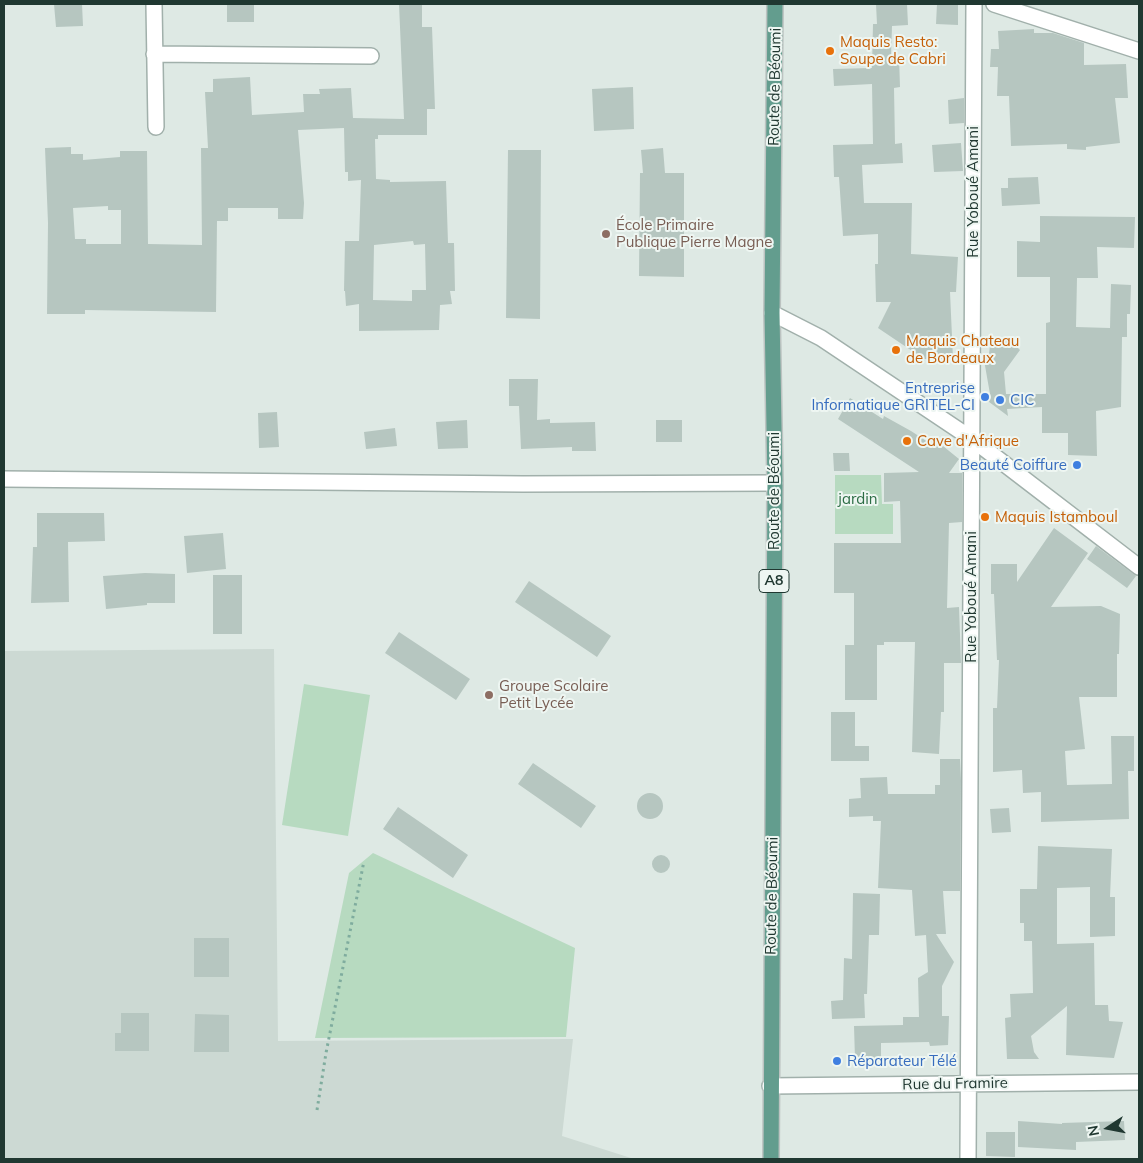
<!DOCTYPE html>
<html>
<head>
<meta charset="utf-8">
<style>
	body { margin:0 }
	#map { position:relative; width:1143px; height:1163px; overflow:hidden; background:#dee9e4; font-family:Mulish,sans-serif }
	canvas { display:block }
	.frame { position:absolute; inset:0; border:5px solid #203831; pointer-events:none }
	.north { position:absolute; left:1083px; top:1103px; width:50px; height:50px; -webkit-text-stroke:4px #eef6f2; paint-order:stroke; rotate:259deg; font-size:14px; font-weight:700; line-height:20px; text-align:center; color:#203831 }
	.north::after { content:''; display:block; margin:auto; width:18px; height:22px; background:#203831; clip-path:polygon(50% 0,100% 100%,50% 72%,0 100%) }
</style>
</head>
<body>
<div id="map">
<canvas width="1143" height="1163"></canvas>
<div class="frame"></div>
<div class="north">N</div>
</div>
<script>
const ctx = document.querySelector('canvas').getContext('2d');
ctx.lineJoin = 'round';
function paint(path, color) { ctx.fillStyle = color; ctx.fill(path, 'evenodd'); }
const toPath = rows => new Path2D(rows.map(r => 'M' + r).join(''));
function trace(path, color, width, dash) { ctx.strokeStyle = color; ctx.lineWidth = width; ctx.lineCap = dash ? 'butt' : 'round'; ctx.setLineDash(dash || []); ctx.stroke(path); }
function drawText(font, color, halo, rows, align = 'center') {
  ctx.font = font + ' Mulish,sans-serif'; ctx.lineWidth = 4; ctx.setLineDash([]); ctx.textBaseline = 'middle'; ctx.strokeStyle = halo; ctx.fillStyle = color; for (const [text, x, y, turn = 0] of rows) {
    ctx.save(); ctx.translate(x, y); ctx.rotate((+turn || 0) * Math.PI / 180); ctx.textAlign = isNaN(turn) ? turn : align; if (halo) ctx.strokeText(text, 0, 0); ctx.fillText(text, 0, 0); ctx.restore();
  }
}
const built = toPath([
	[274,649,278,1041,573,1039,562,1136,634,1159,4,1159,4,651]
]);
const green = toPath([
	[835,475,881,475,882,504,893,504,893,534,835,534],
	[304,684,370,695,348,836,282,825],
	[373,853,575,948,566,1037,315,1038,349,873]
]);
const building = toPath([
	[54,4,82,4,83,26,56,27],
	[227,4,254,4,254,22,227,22],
	[399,4,422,4,422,27,432,27,435,109,427,109,427,135,378,135,378,139,375,139,376,179,390,180,390,182,446,181,448,243,454,243,455,291,450,291,452,304,440,305,439,330,359,331,359,304,346,306,345,291,344,291,345,241,359,241,361,180,348,181,348,172,345,172,344,128,298,130,304,203,303,219,278,219,278,208,228,208,228,221,217,221,216,312,85,310,85,314,47,314,48,223,45,148,71,147,71,154,83,154,83,160,120,157,120,151,147,151,148,244,202,245,201,148,208,148,205,92,213,92,213,79,250,77,252,115,304,112,303,94,320,94,319,89,351,88,353,118,404,119],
	[108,206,108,210,121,210,121,244,86,244,86,239,75,239,73,208],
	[413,241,414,245,425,244,426,290,412,290,412,301,373,300,374,245],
	[876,4,907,4,908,25,892,26,891,56,899,56,900,87,894,88,895,144,902,143,903,163,862,165,864,203,912,203,911,254,958,257,956,292,950,292,953,359,924,359,878,328,891,302,876,302,875,264,878,264,878,234,843,236,839,177,834,177,833,145,873,144,872,84,834,86,833,69,872,68,873,24,877,24],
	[937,4,958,4,958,25,936,24],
	[1034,29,1034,33,1053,33,1084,43,1084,65,1126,64,1128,98,1115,98,1120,143,1086,147,1086,150,1067,149,1067,144,1011,146,1009,96,997,96,998,67,990,67,991,49,999,49,998,31],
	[633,87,634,129,594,131,592,89],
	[964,98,964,123,949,124,948,100],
	[961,143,963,171,934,172,932,145],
	[663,148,665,173,684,173,684,277,639,276,640,173,643,173,641,150],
	[508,150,541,150,540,319,506,318],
	[1038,177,1040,204,1002,206,1001,188,1008,188,1008,178],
	[1040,216,1135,217,1134,248,1097,247,1098,278,1077,278,1076,327,1110,328,1111,284,1131,285,1130,314,1127,314,1127,337,1122,337,1121,407,1096,411,1097,456,1068,455,1068,433,1042,433,1042,407,1007,409,1008,416,981,396,981,394,990,394,984,360,989,354,991,338,1009,339,1020,350,1004,372,1006,394,1046,394,1046,323,1050,322,1050,277,1017,277,1017,241,1040,242],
	[509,379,538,379,537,420,550,419,550,423,595,422,596,451,572,451,572,447,521,449,519,406,509,406],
	[850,398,883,419,884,416,911,431,934,446,938,442,959,459,949,473,962,473,962,522,949,523,947,608,959,607,961,663,944,663,944,712,941,712,939,754,912,752,915,642,884,642,884,645,877,645,877,700,845,700,845,645,854,645,854,593,834,593,834,543,901,543,900,501,884,502,884,473,919,472,838,419],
	[277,412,279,447,259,448,258,413],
	[467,420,468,448,438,449,436,422],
	[656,420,682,420,682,442,656,442],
	[395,428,397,446,366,449,364,432],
	[833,453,849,453,850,471,834,471],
	[37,513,104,513,105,541,68,542,69,602,31,603,33,547,37,547],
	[1054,528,1088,553,1051,607,1101,606,1120,614,1119,654,1117,654,1117,697,1079,697,1085,749,1065,751,1067,785,1112,784,1111,736,1134,736,1134,771,1128,771,1129,819,1041,822,1041,792,1023,793,1022,770,993,772,993,708,997,708,999,660,997,660,994,594,991,594,991,564,1017,564,1017,582],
	[223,533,226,569,187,573,184,536],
	[1096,546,1136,576,1127,588,1087,559],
	[145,573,175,574,175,603,147,603,147,605,106,609,103,576],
	[213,575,242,575,242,634,213,634],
	[529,581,611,636,597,657,515,602],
	[399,632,470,679,456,700,385,653],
	[831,712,855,712,855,746,869,746,869,761,831,761],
	[940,759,960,759,961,780,960,891,943,891,946,934,936,934,954,962,942,986,942,1016,949,1016,948,1045,930,1046,929,1042,881,1043,881,1059,855,1059,854,1026,903,1025,903,1017,919,1017,918,978,928,972,926,935,915,936,912,890,878,888,881,821,873,821,873,816,849,817,849,799,861,798,860,778,887,777,888,794,935,794,935,785,940,785],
	[533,763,596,806,581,828,518,784],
	'637 806a13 13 0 1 1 26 0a13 13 0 1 1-26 0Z',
	[398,807,468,855,453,878,383,829],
	[1009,808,1011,832,992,833,990,809],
	[1038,846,1112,849,1110,897,1115,897,1115,936,1090,937,1090,887,1057,888,1057,944,1094,943,1095,1005,1108,1005,1109,1021,1123,1022,1114,1058,1066,1055,1067,1006,1031,1036,1034,1052,1039,1059,1007,1059,1005,1018,1011,1017,1010,994,1033,993,1032,941,1024,941,1024,923,1020,923,1020,889,1037,889],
	'652 864a9 9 0 1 1 18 0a9 9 0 1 1-18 0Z',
	[853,893,880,894,879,935,869,935,867,994,864,994,865,1018,832,1019,831,1001,843,1000,844,958,852,959],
	[194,938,229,938,229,977,194,977],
	[121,1013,149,1013,149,1051,115,1051,115,1033,121,1033],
	[195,1014,229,1015,229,1052,194,1052],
	[1018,1121,1062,1124,1062,1123,1124,1121,1125,1140,1076,1142,1076,1150,1018,1147],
	[986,1132,1015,1132,1015,1157,986,1156]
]);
const path = toPath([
	[317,1110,326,1053,364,861]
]);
const minor = toPath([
	[154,4,156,127],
	[994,4,1139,51],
	[154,54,371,56],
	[772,313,821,338,972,439,1139,567],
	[4,479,523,484,775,483],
	[770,1086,1139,1082],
	[968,1159,974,4]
]);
const major = toPath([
	[771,1159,775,483,772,313,775,4]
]);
const markers = [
	[830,51,5,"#e8710a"],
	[606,234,5,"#8d6e63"],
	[896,350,5,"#e8710a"],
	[985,397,5,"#3f7fe0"],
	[1000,400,5,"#3f7fe0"],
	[907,441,5,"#e8710a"],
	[1077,465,5,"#3f7fe0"],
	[985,517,5,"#e8710a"],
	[489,695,5,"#8d6e63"],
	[837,1061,5,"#3f7fe0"]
];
const shields = [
	[774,581,30]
];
const shieldNames = [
	["A8",774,581]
];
const foodNames = [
	["Maquis Resto:",840,42],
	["Soupe de Cabri",840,59],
	["Maquis Chateau",906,341],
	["de Bordeaux",906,358],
	["Cave d'Afrique",917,441],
	["Maquis Istamboul",995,517]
];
const streetNames = [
	["Route de Béoumi",775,87,-89],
	["Rue Yoboué Amani",973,192,-90],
	["Route de Béoumi",774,491,-90],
	["Rue Yoboué Amani",971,597,-90],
	["Route de Béoumi",772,896,-89],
	["Rue du Framire",955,1084,-1]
];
const educationNames = [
	["École Primaire",616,225],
	["Publique Pierre Magne",616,242],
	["Groupe Scolaire",499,686],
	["Petit Lycée",499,703]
];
const shopNames = [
	["Entreprise",975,388],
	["Informatique GRITEL-CI",975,405],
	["CIC",1010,400,"left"],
	["Beauté Coiffure",1067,465],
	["Réparateur Télé",847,1061,"left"]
];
const parkNames = [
	["jardin",858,499]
];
paint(built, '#ccd9d3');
paint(green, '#b7dac0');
paint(building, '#b6c6c0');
trace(minor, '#a1b0ab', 18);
trace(major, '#bcc3c1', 18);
trace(path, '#7fac9e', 3, [2.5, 4]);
trace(minor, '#fff', 15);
trace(major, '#639d8e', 15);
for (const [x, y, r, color] of markers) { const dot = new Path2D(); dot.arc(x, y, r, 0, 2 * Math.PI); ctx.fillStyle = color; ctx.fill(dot); trace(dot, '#eef6f2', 2); }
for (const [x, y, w] of shields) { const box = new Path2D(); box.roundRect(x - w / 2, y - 11.5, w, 23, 4); ctx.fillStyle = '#eef6f2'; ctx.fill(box); trace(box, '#203831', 1); }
drawText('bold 14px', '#203831', null, shieldNames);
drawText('15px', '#c56008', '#eef6f2', foodNames, 'left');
drawText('15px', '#203831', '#eef6f2', streetNames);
drawText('15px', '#785e54', '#eef6f2', educationNames, 'left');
drawText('15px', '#366cbe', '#eef6f2', shopNames, 'right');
drawText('15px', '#2c6d45', '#eef6f2', parkNames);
</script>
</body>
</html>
